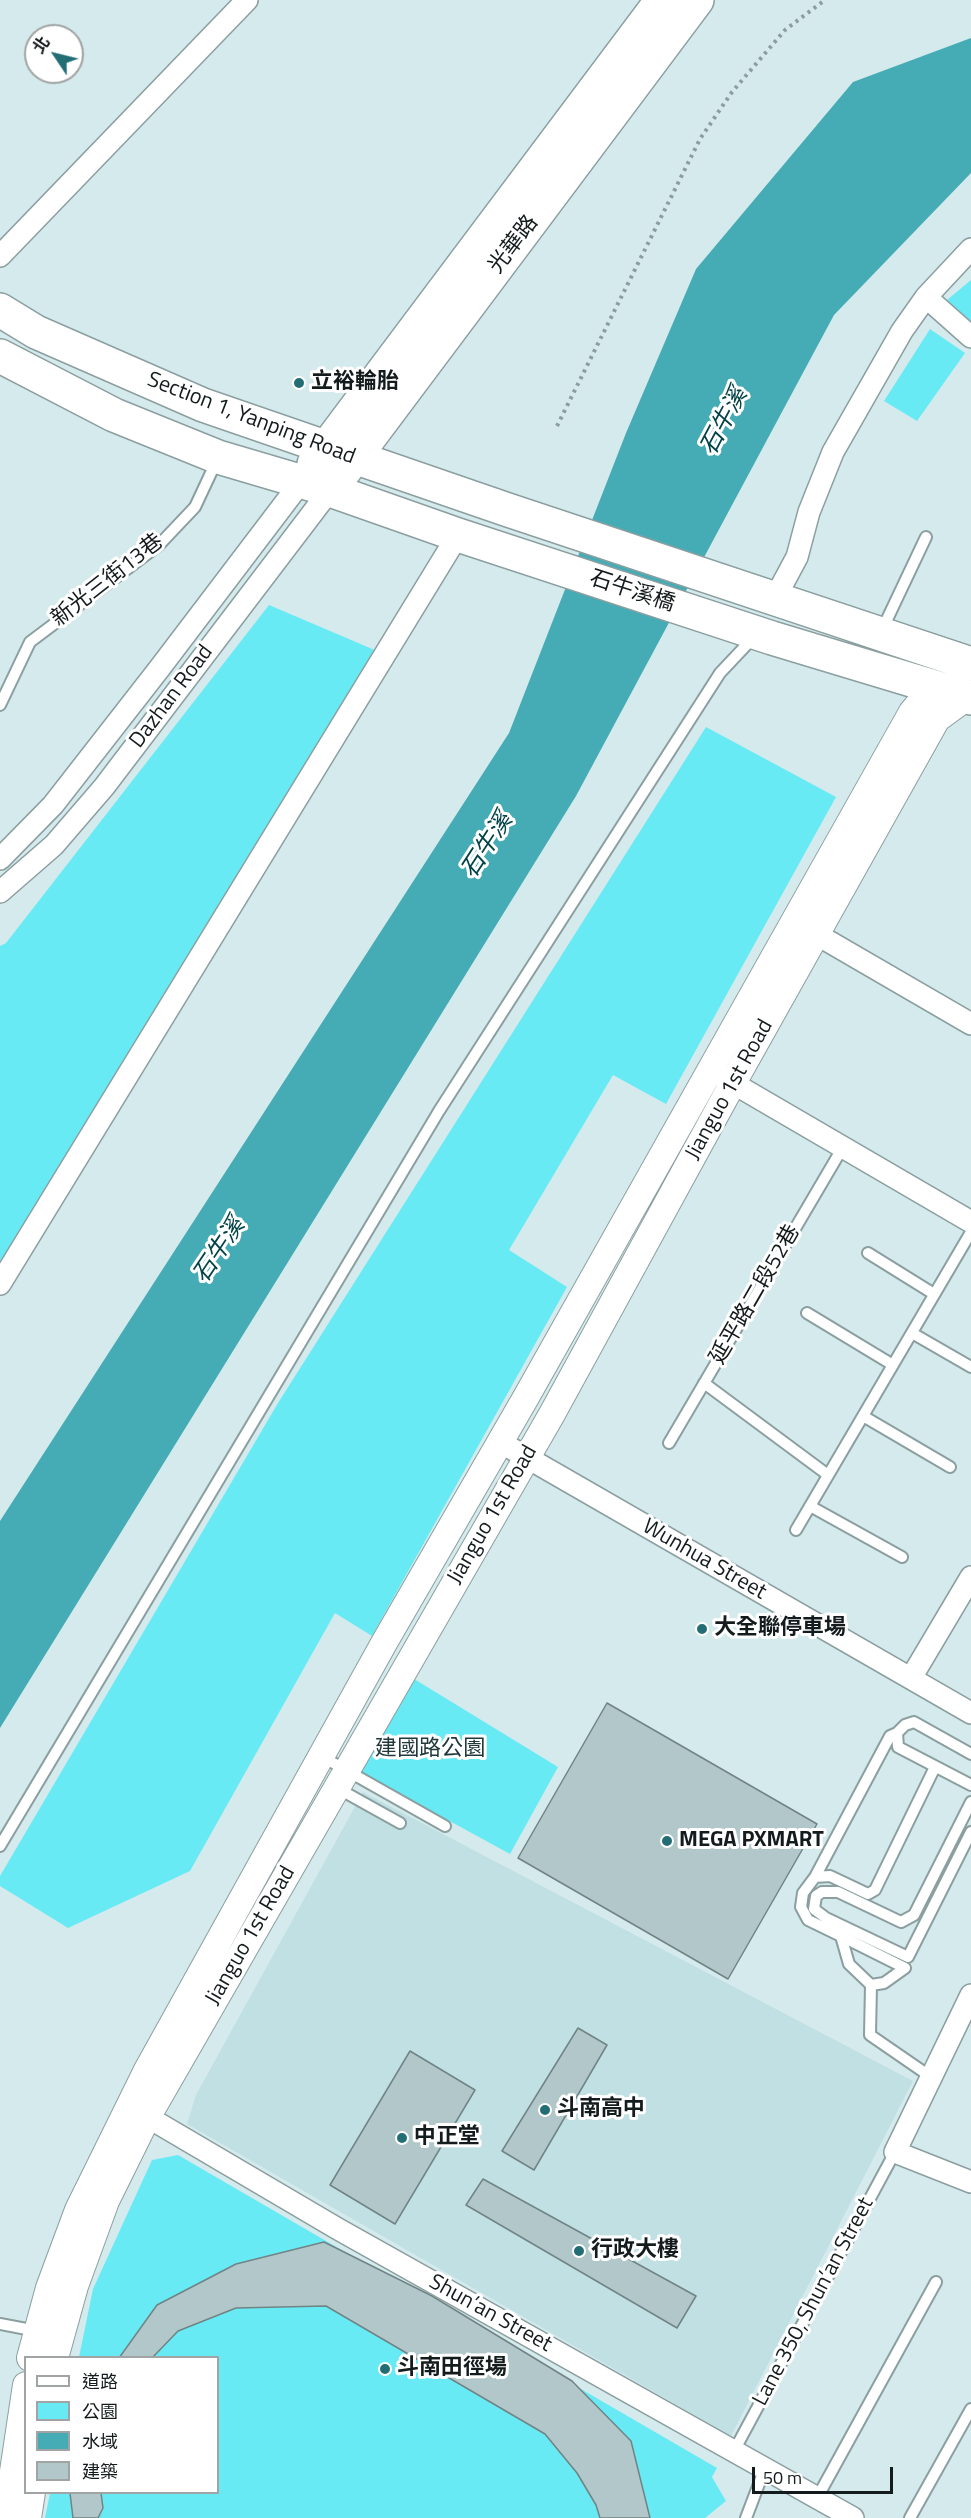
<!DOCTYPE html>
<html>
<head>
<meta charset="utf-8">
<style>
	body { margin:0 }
	#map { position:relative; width:971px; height:2518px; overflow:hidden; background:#d5eaec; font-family:"Titillium Web","Noto Sans TC",sans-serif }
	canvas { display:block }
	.legend { position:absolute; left:24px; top:2356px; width:195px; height:138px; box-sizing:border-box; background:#fff; border:2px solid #a1a4a4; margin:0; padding:8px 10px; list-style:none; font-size:18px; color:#141b1c }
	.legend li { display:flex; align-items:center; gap:12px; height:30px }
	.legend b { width:30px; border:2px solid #a1a4a4 }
	.north { position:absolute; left:24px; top:24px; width:60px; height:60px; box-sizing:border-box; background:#fff; border:2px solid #a1a4a4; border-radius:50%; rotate:305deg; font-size:16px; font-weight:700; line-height:24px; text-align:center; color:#141b1c }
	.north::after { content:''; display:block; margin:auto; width:21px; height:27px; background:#236e74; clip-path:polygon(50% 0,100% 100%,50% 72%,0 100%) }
	.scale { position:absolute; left:752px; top:2467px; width:141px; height:27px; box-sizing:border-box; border:3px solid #141b1c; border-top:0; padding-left:8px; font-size:18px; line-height:21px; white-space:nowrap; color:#141b1c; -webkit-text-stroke:4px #fff; paint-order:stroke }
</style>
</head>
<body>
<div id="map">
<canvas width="971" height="2518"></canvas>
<ul class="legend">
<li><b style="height:8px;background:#fff"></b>道路</li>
<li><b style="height:16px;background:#68eaf5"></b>公園</li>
<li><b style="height:16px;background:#45acb6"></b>水域</li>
<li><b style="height:16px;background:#b2c7c9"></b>建築</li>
</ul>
<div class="north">北</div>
<div class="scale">50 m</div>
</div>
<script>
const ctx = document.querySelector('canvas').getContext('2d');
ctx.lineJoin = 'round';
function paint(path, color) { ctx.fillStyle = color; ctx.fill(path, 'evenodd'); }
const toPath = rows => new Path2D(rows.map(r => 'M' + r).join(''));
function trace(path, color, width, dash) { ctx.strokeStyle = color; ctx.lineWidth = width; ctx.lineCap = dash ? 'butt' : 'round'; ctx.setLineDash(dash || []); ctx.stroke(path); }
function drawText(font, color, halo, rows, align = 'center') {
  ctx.font = font + ' "Titillium Web","Noto Sans TC",sans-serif'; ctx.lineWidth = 6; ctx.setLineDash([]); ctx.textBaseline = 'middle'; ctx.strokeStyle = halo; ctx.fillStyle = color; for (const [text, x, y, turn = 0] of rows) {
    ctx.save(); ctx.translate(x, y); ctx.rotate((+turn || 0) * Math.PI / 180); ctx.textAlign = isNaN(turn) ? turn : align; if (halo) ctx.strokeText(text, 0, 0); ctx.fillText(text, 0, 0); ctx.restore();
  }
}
const built = toPath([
	[363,1792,913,2081,731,2436,187,2124,196,2095]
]);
const green = toPath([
	[971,280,971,322,947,300],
	[930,329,965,353,917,421,884,401],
	[269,605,377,651,0,1265,0,946,6,943],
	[706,727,836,797,666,1104,613,1075,509,1250,567,1287,372,1636,335,1613,190,1871,68,1928,0,1886,0,1876,278,1403],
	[406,1674,558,1767,510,1854,358,1771],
	[178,2155,717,2468,712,2477,726,2501,705,2518,45,2518,50,2493,218,2492,218,2358,79,2357,93,2289,152,2160]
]);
const water = toPath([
	[971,38,971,173,834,315,576,796,0,1728,0,1521,509,733,626,433,696,269,853,82]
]);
const building = toPath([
	[607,1703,817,1824,728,1979,518,1858,607,1703],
	[578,2028,607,2045,534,2170,502,2151,578,2028],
	[410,2051,475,2090,395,2224,330,2185,410,2051],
	[483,2179,696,2296,677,2328,466,2205,483,2179],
	[324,2242,432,2296,572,2381,631,2441,650,2518,600,2518,596,2505,577,2473,545,2434,326,2306,236,2308,178,2331,152,2358,119,2358,157,2305,236,2264,324,2242],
	[70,2493,101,2493,103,2508,98,2518,73,2518,70,2493]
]);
const path = toPath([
	[557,426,700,139,732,92,785,30,825,0]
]);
const service = toPath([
	[882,630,926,537],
	[0,705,30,642,159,545,195,507,217,460],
	[868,1253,934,1294],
	[807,1313,893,1365],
	[912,1333,971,1367],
	[704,1383,828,1475],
	[863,1416,950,1467],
	[669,1443,843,1147],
	[810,1506,902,1557],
	[796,1530,971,1232],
	[971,1754,914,1722,905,1725,897,1733,898,1747,971,1785],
	[321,1756,445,1826],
	[337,1788,400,1823],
	[971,1802,914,1915,901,1922,838,1892,822,1892,816,1896,814,1909,826,1918,908,1957,971,1832],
	[0,1846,439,1111,720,673,753,638],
	[815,1877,890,1736,897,1733],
	[841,1936,849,1964,871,1985,884,1983,905,1968,841,1936,808,1920,801,1907,803,1893,815,1877,830,1876,868,1894,875,1890,935,1767],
	[871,1985,870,2035,931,2077],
	[0,2324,37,2331],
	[734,2451,895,2152],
	[817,2498,936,2282],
	[746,2518,765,2468],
	[910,2518,971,2409]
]);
const minor = toPath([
	[0,256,247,0],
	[926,297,971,337],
	[775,598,797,557,809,512,833,452,902,331,926,297,971,249],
	[0,859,53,805,159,669,301,482],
	[0,892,54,845,104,787,330,490],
	[816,934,971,1024],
	[719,1075,971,1222],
	[0,1284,458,535],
	[500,1442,971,1713],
	[911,1678,971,1577],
	[971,1995,895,2152,971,2182],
	[134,2109,338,2229,853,2518]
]);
const tertiary = toPath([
	[30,2358,49,2288,78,2210,147,2070,384,1643,525,1399,912,712,932,688],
	[55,2358,75,2286,106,2201,148,2116,552,1414,733,1083,937,719,971,694],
	[6,2518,26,2385],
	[28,2518,32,2492]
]);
const primary = toPath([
	[0,310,36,332,203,405,508,510,971,664],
	[0,356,114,415,218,457,330,490,458,535,772,638,971,698],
	[314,464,662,0],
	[342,474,697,0]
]);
const markers = [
	[299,383,6,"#236e74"],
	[702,1629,6,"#236e74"],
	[667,1841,6,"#236e74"],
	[545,2110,6,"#236e74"],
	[402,2138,6,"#236e74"],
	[579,2251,6,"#236e74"],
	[385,2369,6,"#236e74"]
];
const streetNames = [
	["光華路",514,245,-53],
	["Section 1, Yanping Road",251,419,21],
	["新光三街13巷",108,581,-38],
	["石牛溪橋",632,592,18],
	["Dazhan Road",172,697,-53],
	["Jianguo 1st Road",730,1090,-61],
	["延平路二段52巷",756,1295,-60],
	["Jianguo 1st Road",493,1515,-60],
	["Wunhua Street",704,1560,30],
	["Jianguo 1st Road",251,1936,-60],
	["Lane 350, Shun’an Street",814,2302,-62],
	["Shun’an Street",490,2314,29]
];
const poiNames = [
	["立裕輪胎",311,383],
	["大全聯停車場",714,1629],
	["MEGA PXMART",679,1841],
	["斗南高中",557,2110],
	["中正堂",414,2138],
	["行政大樓",591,2251],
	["斗南田徑場",397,2369]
];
const parkNames = [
	["建國路公園",430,1750]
];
const waterNames = [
	["石牛溪",725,422,-62],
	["石牛溪",488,846,-57],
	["石牛溪",220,1251,-56]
];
paint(built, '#c1e0e3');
paint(green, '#68eaf5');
paint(water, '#45acb6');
paint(building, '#b2c7c9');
trace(building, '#708485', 1.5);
trace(service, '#8b9fa0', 14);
trace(minor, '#8b9fa0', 24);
trace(tertiary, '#8b9fa0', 28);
trace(primary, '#8b9fa0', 36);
trace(path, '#8d9d9f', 4, [3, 4.5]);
trace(service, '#fff', 10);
trace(minor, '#fff', 21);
trace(tertiary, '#fff', 26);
trace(primary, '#fff', 33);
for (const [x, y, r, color] of markers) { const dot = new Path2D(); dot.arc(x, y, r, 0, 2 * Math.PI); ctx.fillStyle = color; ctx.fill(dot); trace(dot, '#fff', 2); }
drawText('22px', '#141b1c', '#fff', streetNames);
drawText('bold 22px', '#141b1c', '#fff', poiNames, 'left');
drawText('22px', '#22393c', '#fff', parkNames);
drawText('italic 24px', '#004248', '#fff', waterNames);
</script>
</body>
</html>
